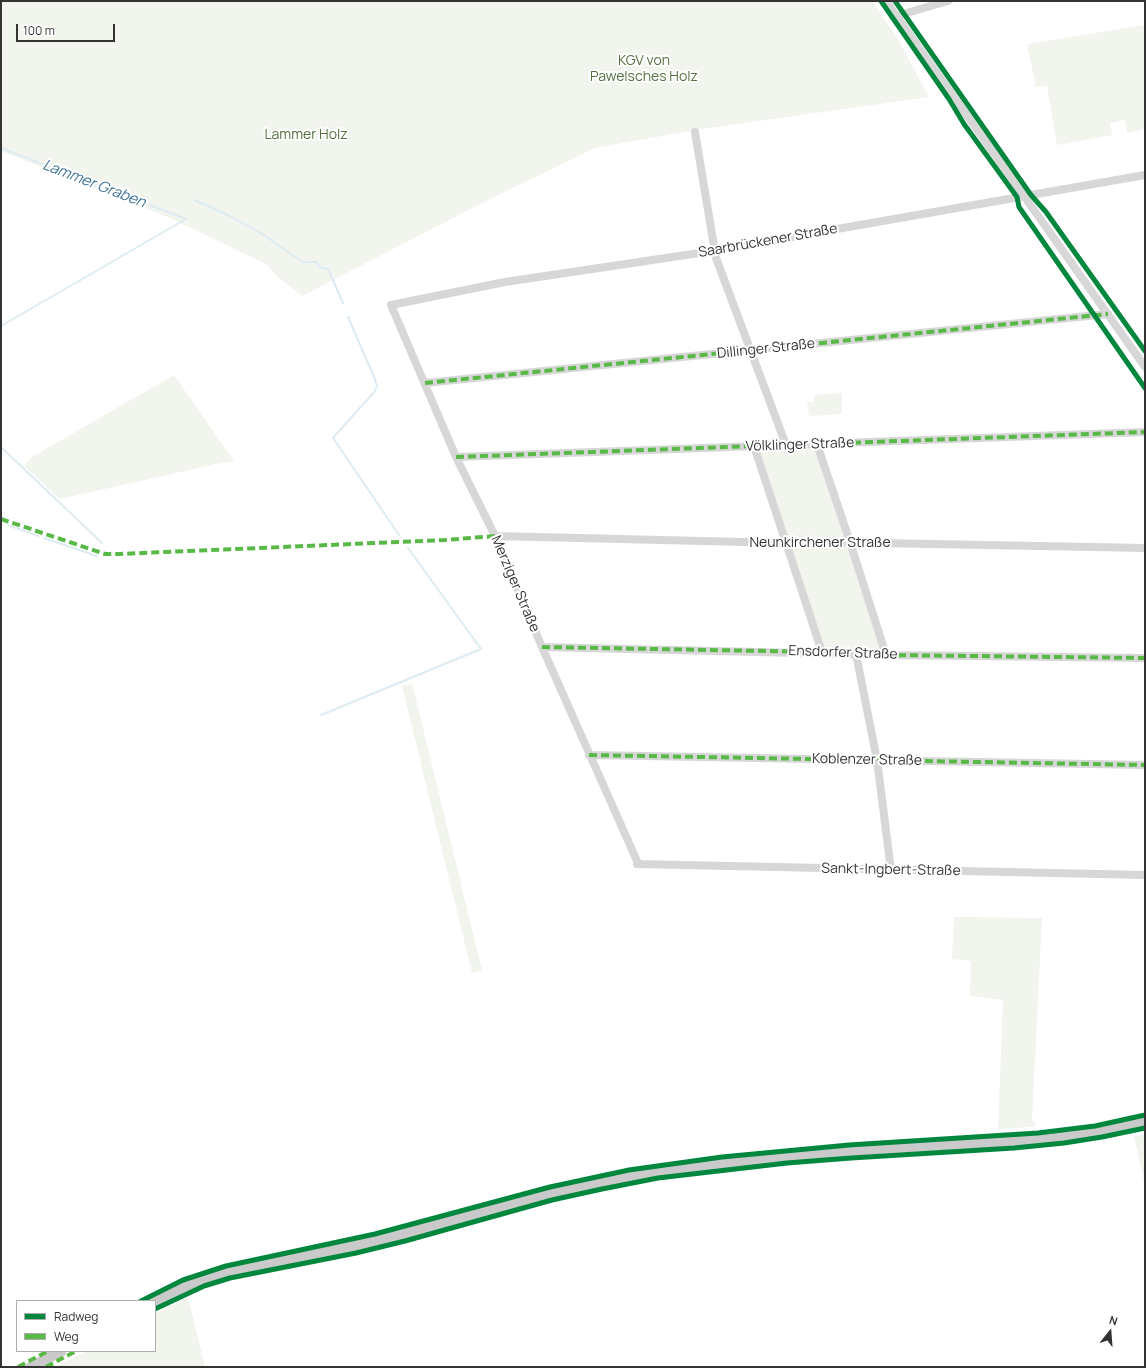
<!DOCTYPE html>
<html>
<head>
<meta charset="utf-8">
<style>
	body { margin:0 }
	#map { position:relative; width:1146px; height:1368px; overflow:hidden; background:#fff; font-family:Manrope,sans-serif }
	canvas { display:block }
	.frame { position:absolute; inset:0; border:2px solid #333; pointer-events:none }
	.legend { position:absolute; left:16px; top:1300px; width:140px; height:52px; box-sizing:border-box; background:#fff; border:1px solid #adadad; margin:0; padding:5px 7px; list-style:none; font-size:12px; color:#333 }
	.legend li { display:flex; align-items:center; gap:8px; height:20px }
	.legend b { width:20px; border:1px solid #adadad }
	.north { position:absolute; left:1090px; top:1312px; width:40px; height:40px; -webkit-text-stroke:3px #fff; paint-order:stroke; rotate:17deg; font-size:11px; font-weight:700; line-height:16px; text-align:center; color:#333 }
	.north::after { content:''; display:block; margin:auto; width:14px; height:18px; background:#333; clip-path:polygon(50% 0,100% 100%,50% 72%,0 100%) }
	.scale { position:absolute; left:16px; top:24px; width:99px; height:18px; box-sizing:border-box; border:2px solid #333; border-top:0; padding-left:5px; font-size:12px; line-height:14px; white-space:nowrap; color:#333; -webkit-text-stroke:3px #fff; paint-order:stroke }
</style>
</head>
<body>
<div id="map">
<canvas width="1146" height="1368"></canvas>
<div class="frame"></div>
<ul class="legend">
<li><b style="height:5px;background:#00873e"></b>Radweg</li>
<li><b style="height:5px;background:#58b947"></b>Weg</li>
</ul>
<div class="north">N</div>
<div class="scale">100 m</div>
</div>
<script>
const ctx = document.querySelector('canvas').getContext('2d');
ctx.lineJoin = 'round';
function paint(path, color) { ctx.fillStyle = color; ctx.fill(path, 'evenodd'); }
const toPath = rows => new Path2D(rows.map(r => 'M' + r).join(''));
function trace(path, color, width, dash) { ctx.strokeStyle = color; ctx.lineWidth = width; ctx.lineCap = dash ? 'butt' : 'round'; ctx.setLineDash(dash || []); ctx.stroke(path); }
function drawText(font, color, halo, rows, align = 'center') {
  ctx.font = font + ' Manrope,sans-serif'; ctx.lineWidth = 4; ctx.setLineDash([]); ctx.textBaseline = 'middle'; ctx.strokeStyle = halo; ctx.fillStyle = color; for (const [text, x, y, turn = 0] of rows) {
    ctx.save(); ctx.translate(x, y); ctx.rotate((+turn || 0) * Math.PI / 180); ctx.textAlign = isNaN(turn) ? turn : align; if (halo) ctx.strokeText(text, 0, 0); ctx.fillText(text, 0, 0); ctx.restore();
  }
}
const green = toPath([
	[1,1,872,1,898,39,929,97,695,130,595,148,482,203,302,296,279,278,266,264,170,218,1,151],
	[1145,25,1145,129,1127,133,1125,120,1110,123,1112,135,1057,145,1047,86,1036,87,1027,44],
	[174,375,234,461,216,464,60,499,24,466,32,457],
	[842,393,842,414,809,416,807,402,814,402,814,395],
	[817,444,886,655,822,652,754,446],
	[412,683,482,970,472,973,402,686],
	[954,917,1042,918,1032,1119,1036,1126,998,1130,1003,1000,970,996,971,961,952,959],
	[1145,1134,1145,1185,1134,1136],
	[188,1297,205,1367,56,1367,86,1351,155,1351,155,1314]
]);
const stream = toPath([
	[1,148,186,219],
	[194,200,228,215,264,235,302,262,316,262,321,268,328,269,343,303],
	[348,317,375,379,377,386,375,391,333,438,399,535],
	[1,326,186,219],
	[1,447,102,543],
	[8,525,38,536],
	[44,538,97,556],
	[321,715,481,649,408,548]
]);
const minor = toPath([
	[886,1,1145,367],
	[893,17,948,1],
	[695,132,716,258,786,445],
	[1145,175,706,252,505,282,391,305,456,457,495,536,542,647,637,861,637,864,1145,875],
	[425,383,1108,314],
	[817,444,850,542,886,655],
	[754,446,822,652],
	[456,457,1145,432],
	[495,536,786,543,824,542,1145,548],
	[542,647,886,655,1145,658],
	[856,654,877,760,891,870],
	[589,755,1145,765]
]);
const major = toPath([
	[155,1301,183,1287,203,1279,228,1272,364,1243,404,1234,550,1193,630,1176,722,1163,852,1150,1041,1139,1099,1132,1145,1122],
	[31,1367,61,1351]
]);
const quiet = toPath([
	[425,383,1108,314],
	[817,444,1145,432],
	[456,457,754,446],
	[1,519,105,554,119,554,445,540,495,536],
	[542,647,822,652],
	[886,655,1145,658],
	[589,755,1145,765],
	[18,1367,48,1351],
	[46,1367,76,1351]
]);
const cycleway = toPath([
	[881,1,949,99,964,124,1017,197,1019,207,1145,388],
	[895,1,1031,195,1046,212,1145,351],
	[141,1301,183,1280,226,1266,375,1234,550,1187,629,1170,722,1157,849,1145,1038,1133,1095,1126,1145,1115],
	[155,1309,204,1286,230,1278,356,1253,405,1241,552,1200,602,1189,658,1178,787,1163,851,1158,1014,1148,1064,1143,1102,1137,1145,1128]
]);
const parkNames = [
	["KGV von",644,61],
	["Pawelsches Holz",644,77],
	["Lammer Holz",306,135]
];
const streetNames = [
	["Saarbrückener Straße",768,241,-10],
	["Dillinger Straße",766,349,-6],
	["Völklinger Straße",800,445,-2],
	["Neunkirchener Straße",820,543],
	["Merziger Straße",515,584,67],
	["Ensdorfer Straße",843,653,2],
	["Koblenzer Straße",867,760,1],
	["Sankt-Ingbert-Straße",891,870,1]
];
const waterNames = [
	["Lammer Graben",94,184,21]
];
paint(green, '#f1f5ed');
trace(stream, '#ddebf3', 2);
trace(minor, '#d7d7d7', 8);
trace(major, '#cacaca', 11);
trace(quiet, '#58b947', 4, [8, 4]);
trace(cycleway, '#00873e', 5);
drawText('14px', '#56703f', '#fff', parkNames);
drawText('14px', '#333', '#fff', streetNames);
drawText('italic 15px', '#3f7597', '#fff', waterNames);
</script>
</body>
</html>
